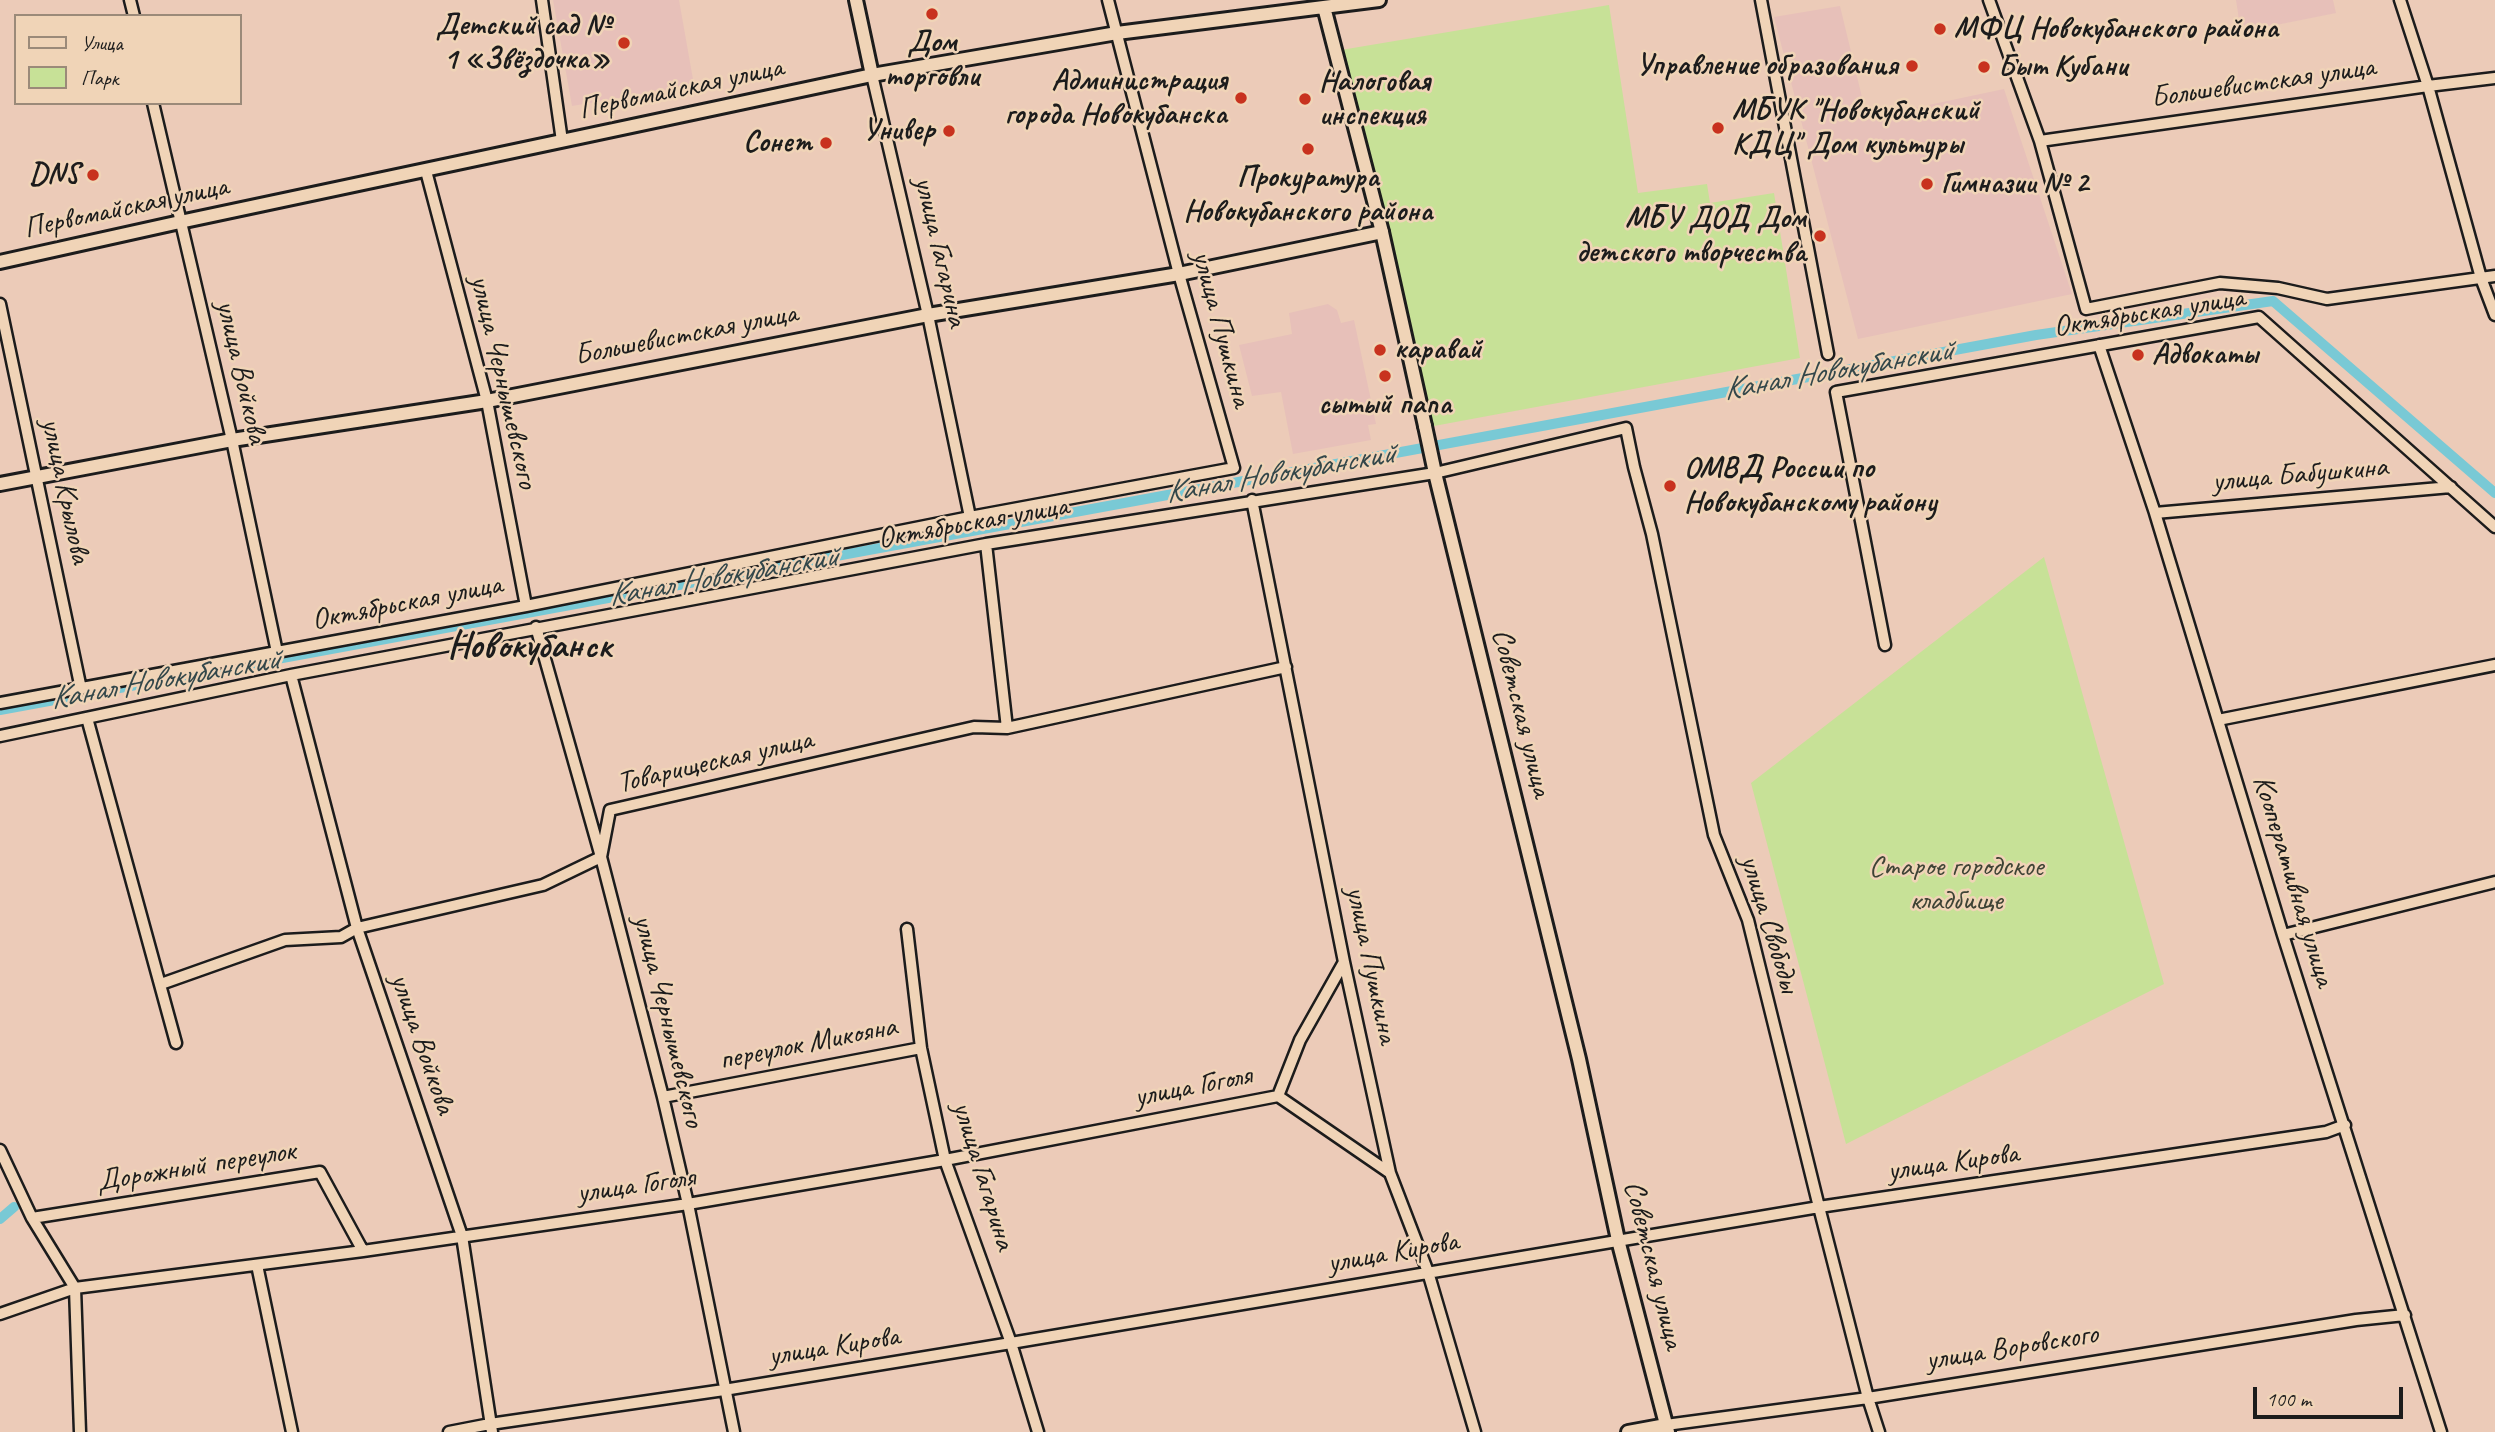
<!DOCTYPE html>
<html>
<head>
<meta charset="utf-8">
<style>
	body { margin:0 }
	#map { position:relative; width:2495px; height:1432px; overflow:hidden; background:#eccbb8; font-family:Caveat,sans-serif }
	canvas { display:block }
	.legend { position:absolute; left:14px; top:14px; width:228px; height:91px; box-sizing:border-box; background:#f0d4b7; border:2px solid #9b8a79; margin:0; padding:9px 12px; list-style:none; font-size:21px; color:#1c1c1c }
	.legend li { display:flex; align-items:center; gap:14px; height:35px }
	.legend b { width:35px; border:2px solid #9b8a79 }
	.scale { position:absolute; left:2253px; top:1387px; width:150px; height:32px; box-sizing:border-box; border:4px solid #1c1c1c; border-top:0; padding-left:9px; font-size:21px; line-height:24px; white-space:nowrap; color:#1c1c1c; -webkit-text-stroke:5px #f0d4b7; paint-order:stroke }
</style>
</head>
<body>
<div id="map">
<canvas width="2495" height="1432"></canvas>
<ul class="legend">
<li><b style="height:9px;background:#f0d4b7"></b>Улица</li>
<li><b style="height:19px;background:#c7e197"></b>Парк</li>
</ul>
<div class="scale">100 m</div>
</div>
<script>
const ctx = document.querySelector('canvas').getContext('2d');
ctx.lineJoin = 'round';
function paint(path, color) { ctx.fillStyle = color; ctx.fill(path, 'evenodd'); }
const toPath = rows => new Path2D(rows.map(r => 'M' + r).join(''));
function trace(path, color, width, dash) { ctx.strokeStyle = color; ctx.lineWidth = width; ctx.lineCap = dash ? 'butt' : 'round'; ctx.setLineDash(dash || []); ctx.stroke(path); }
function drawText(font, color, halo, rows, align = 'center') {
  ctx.font = font + ' Caveat,sans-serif'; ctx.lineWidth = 5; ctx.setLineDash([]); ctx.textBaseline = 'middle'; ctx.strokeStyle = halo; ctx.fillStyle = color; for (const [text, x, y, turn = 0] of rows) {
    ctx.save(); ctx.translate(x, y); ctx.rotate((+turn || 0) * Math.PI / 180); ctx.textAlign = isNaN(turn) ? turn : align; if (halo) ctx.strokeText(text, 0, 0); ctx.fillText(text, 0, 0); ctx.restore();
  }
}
const built = toPath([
	[553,0,679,0,694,85,572,106],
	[2236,0,2333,0,2336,13,2241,32],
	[1840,6,1867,118,2004,89,2072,294,1858,339,1774,17],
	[1328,304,1337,310,1341,323,1354,320,1376,424,1368,425,1371,440,1293,454,1281,392,1252,396,1239,345,1292,334,1289,313]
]);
const green = toPath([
	[1609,5,1638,193,1707,184,1710,203,1774,193,1800,358,1434,426,1341,50],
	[2044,557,2164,984,1846,1144,1751,783]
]);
const canal = toPath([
	[0,710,2036,335,2273,301,2495,493],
	[0,1219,14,1207]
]);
const minor = toPath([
	[130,0,134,16],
	[542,0,562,141],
	[1761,0,1828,354],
	[1989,0,2040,141,2086,309,2220,283,2278,288,2327,299,2495,276],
	[2400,0,2428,86,2481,278,2495,315],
	[872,75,928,315,970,517],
	[153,103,232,440,277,652],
	[2040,141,2428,86,2495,78],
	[426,171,487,401,526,606],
	[0,304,81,689],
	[2099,345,2155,513,2283,935,2441,1432],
	[1252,500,1344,962,1390,1173,1428,1272,1475,1432],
	[2155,513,2451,487],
	[986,544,1007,728],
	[536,627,601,857,663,1097,688,1204,734,1432],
	[1885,645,1836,392,2259,317,2495,527],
	[291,675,357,928,462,1236,492,1432],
	[0,703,526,606,970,517,1234,468,1179,274,1108,0],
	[87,718,176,1043],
	[2218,720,2495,665],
	[0,736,291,675,986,544,1435,473,1626,428,1634,467,1652,534,1714,835,1748,920,1819,1207,1868,1398,1879,1432],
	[907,929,921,1048,945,1160,1011,1343,1038,1432],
	[2283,935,2495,882],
	[161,984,285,940,341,937,357,928,543,885,601,857,610,810,974,727,1007,728,1286,667],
	[1278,1096,1390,1173],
	[663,1097,921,1048],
	[0,1150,32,1218,75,1288,80,1432],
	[32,1218,320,1172,363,1251],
	[257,1265,292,1432],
	[0,1314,75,1288,363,1251,688,1204,945,1160,1278,1096,1300,1040,1344,962],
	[1666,1425,1868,1398,2356,1320,2405,1315],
	[449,1432,490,1424,724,1390,1011,1343,1819,1207,2326,1132,2345,1125]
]);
const tertiary = toPath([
	[856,0,872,75],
	[1425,426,1435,473],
	[0,484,232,440,487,401,928,315,1179,274,1382,232]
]);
const secondary = toPath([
	[1324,7,1382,232,1425,426],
	[0,262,180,222,872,75,1117,33,1379,0],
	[1435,473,1579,1059,1618,1240,1668,1432],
	[1628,1432,1666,1425]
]);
const markers = [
	[932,14,7,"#c8321e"],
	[1940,29,7,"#c8321e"],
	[624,43,7,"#c8321e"],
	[1912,66,7,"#c8321e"],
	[1984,67,7,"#c8321e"],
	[1241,98,7,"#c8321e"],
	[1305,99,7,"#c8321e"],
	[1718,128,7,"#c8321e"],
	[949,131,7,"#c8321e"],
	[826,143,7,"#c8321e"],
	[1308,149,7,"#c8321e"],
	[93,175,7,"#c8321e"],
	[1927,184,7,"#c8321e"],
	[1820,236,7,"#c8321e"],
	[1380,350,7,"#c8321e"],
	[2138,355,7,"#c8321e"],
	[1385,376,7,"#c8321e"],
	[1670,486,7,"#c8321e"]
];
const poiNames = [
	["Детский сад №",610,26,"right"],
	["1 «Звёздочка»",610,60,"right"],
	["МФЦ Новокубанского района",1954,29],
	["Дом",932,43,"center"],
	["торговли",932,77,"center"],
	["Управление образования",1898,66,"right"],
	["Быт Кубани",1998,67],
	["Администрация",1227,81,"right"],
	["города Новокубанска",1227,115,"right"],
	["Налоговая",1319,82],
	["инспекция",1319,116],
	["МБУК \"Новокубанский",1732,111],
	["КДЦ\" Дом культуры",1732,145],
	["Универ",935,131,"right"],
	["Сонет",812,143,"right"],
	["DNS",79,175,"right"],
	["Прокуратура",1308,178,"center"],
	["Новокубанского района",1308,212,"center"],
	["Гимназии № 2",1941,184],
	["МБУ ДОД Дом",1806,219,"right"],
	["детского творчества",1806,253,"right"],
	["каравай",1394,350],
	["Адвокаты",2152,355],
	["сытый папа",1385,405,"center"],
	["ОМВД России по",1684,469],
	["Новокубанскому району",1684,503]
];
const streetNames = [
	["Большевистская улица",2263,83,-8],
	["Первомайская улица",681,89,-12],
	["Первомайская улица",126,208,-12],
	["улица Гагарина",940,252,77],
	["Октябрьская улица",2149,313,-9],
	["улица Пушкина",1221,329,75],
	["Большевистская улица",686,335,-11],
	["улица Войкова",241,372,77],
	["улица Чернышевского",503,382,77],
	["улица Бабушкина",2300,475,-5],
	["улица Крылова",65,491,78],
	["Октябрьская улица",973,523,-10],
	["Октябрьская улица",407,603,-11],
	["Советская улица",1521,713,76],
	["Товарищеская улица",715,762,-13],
	["Кооперативная улица",2293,881,73],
	["улица Свободы",1769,924,73],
	["улица Пушкина",1371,965,78],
	["улица Чернышевского",668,1021,76],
	["улица Войкова",422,1044,71],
	["переулок Микояна",808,1044,-11],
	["улица Гоголя",1193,1087,-11],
	["улица Кирова",1953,1163,-8],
	["Дорожный переулок",196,1167,-9],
	["улица Гагарина",983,1176,73],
	["улица Гоголя",636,1186,-8],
	["улица Кирова",1393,1253,-10],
	["Советская улица",1653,1265,76],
	["улица Кирова",834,1347,-9],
	["улица Воровского",2012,1348,-9]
];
const parkNames = [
	["Старое городское",1956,867],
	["кладбище",1956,901]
];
const waterNames = [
	["Канал Новокубанский",1838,371,-10],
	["Канал Новокубанский",1280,474,-10],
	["Канал Новокубанский",723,577,-10],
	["Канал Новокубанский",165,680,-10]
];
const districtNames = [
	["Новокубанск",530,647]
];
paint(built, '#e7c0b9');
paint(green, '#c7e197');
trace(canal, '#79c9d5', 10);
trace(minor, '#1c1c1c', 15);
trace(tertiary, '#1c1c1c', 18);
trace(secondary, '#1c1c1c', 18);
trace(minor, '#f0d4b7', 10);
trace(tertiary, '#f0d4b7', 12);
trace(secondary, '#f0d4b7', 12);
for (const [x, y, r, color] of markers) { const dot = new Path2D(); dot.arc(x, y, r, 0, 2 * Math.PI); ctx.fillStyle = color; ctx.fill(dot); trace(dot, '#f0d4b7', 2.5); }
drawText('bold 30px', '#1c1c1c', '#f0d4b7', poiNames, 'left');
drawText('30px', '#1c1c1c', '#f0d4b7', streetNames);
drawText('30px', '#3e4335', '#f0d4b7', parkNames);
drawText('italic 32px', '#33474a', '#f0d4b7', waterNames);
drawText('bold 37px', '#1c1c1c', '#f0d4b7', districtNames);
</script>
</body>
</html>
